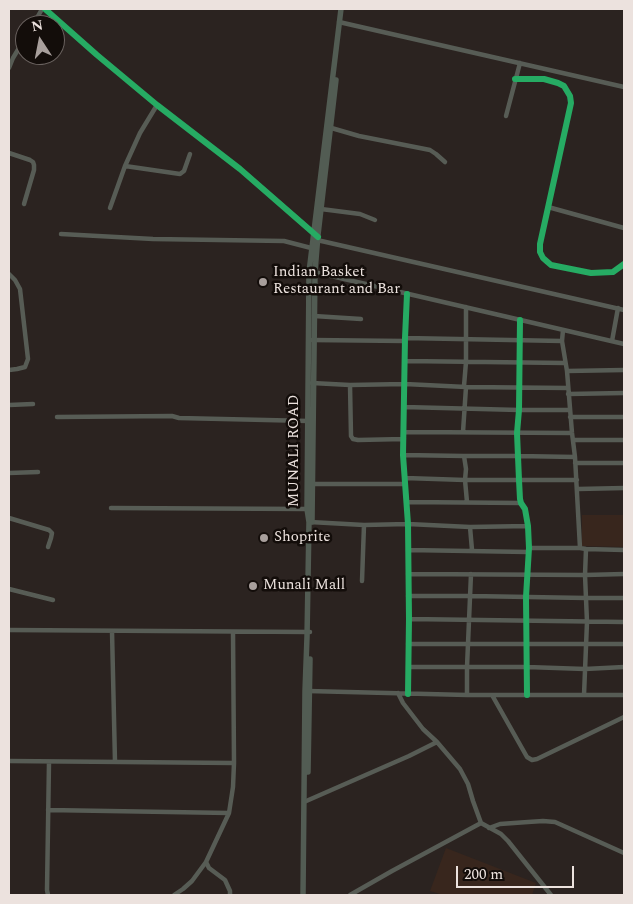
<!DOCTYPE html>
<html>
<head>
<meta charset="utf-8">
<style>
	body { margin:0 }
	#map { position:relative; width:633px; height:904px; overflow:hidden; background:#2b2320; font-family:Spectral,serif }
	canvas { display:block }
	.frame { position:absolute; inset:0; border:10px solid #ece2de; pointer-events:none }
	.north { position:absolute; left:15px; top:15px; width:50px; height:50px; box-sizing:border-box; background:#130d0a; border:1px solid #6a625f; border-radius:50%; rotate:349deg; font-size:14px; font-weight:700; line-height:20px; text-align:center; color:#ece2de }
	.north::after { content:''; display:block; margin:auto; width:18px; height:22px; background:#a89f9c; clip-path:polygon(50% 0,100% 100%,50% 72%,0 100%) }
	.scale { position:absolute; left:456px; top:866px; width:118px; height:22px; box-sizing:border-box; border:2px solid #ece2de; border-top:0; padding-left:6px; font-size:15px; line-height:18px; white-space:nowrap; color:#ece2de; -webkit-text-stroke:4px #130d0a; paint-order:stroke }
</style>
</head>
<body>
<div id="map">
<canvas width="633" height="904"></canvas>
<div class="frame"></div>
<div class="north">N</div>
<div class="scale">200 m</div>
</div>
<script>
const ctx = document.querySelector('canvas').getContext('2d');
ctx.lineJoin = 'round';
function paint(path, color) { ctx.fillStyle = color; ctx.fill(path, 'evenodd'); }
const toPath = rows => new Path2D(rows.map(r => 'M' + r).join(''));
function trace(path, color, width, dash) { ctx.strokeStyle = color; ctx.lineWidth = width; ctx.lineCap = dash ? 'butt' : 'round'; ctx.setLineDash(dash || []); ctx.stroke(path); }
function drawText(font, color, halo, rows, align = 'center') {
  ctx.font = font + ' Spectral,serif'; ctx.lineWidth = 5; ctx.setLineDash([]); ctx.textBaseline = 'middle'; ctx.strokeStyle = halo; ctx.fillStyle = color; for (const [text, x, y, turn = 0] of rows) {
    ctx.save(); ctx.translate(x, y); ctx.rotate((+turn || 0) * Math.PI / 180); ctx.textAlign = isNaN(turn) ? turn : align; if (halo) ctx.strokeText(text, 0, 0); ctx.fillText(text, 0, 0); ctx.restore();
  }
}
const built = toPath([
	[582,515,624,515,624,547,582,546],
	[446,848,536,883,532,895,443,895,430,891]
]);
const minor = toPath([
	[45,9,97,55,157,105,240,169,315,234],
	[339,22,624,87],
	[33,25,42,9],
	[9,68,13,58,25,38],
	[515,79,544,79,558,83,564,86,570,96,571,103,540,244,540,252,543,258,551,265,591,273,613,272,624,264],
	[157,105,140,133,125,166,180,174,184,171,190,154],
	[506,116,520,63],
	[328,127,359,136,430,150,436,154,445,162],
	[9,153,30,160,33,162,34,165,34,170,24,204],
	[548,207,624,228],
	[110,208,125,166],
	[321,209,360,214,375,220],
	[61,234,153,239,284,241,315,249],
	[317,240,624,310],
	[314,272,624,344],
	[9,274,15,280,20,289,28,359,25,367,17,369,9,370],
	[407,294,405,338,403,455,408,524,409,619,408,694],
	[314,316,361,319],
	[520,320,519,410,517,433,519,480,520,499,521,503,525,509,528,526,529,548,526,597,527,695],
	[563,330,562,341,567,371,572,433,575,457,580,548],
	[405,338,562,341],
	[312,340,405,341],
	[612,341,618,308],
	[405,361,565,363],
	[567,371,624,370],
	[312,383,350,385,405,384,466,387,568,388],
	[350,385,351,436,353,439,358,440,404,439],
	[464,386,466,362,466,307],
	[568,394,624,393],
	[9,405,33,404],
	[404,407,519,410,569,410],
	[57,417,172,416,179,418,309,421],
	[570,417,624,417],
	[404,432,572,433],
	[463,432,466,387],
	[573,440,624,440],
	[403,455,464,456,518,456,575,457],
	[464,456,466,469,465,480,467,502],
	[575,463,624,463],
	[9,473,38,472],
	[405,478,465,480,577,480],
	[309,484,405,484],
	[578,489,624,488],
	[406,502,521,503],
	[111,508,307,509],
	[9,518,49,530,52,533,51,538,48,547],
	[310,522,364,525,408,524,470,527,528,526],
	[470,527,472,550],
	[529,548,580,548,586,549,624,550],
	[408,550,528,552],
	[408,574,585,575,624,574],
	[362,581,364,525],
	[9,589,53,600],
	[408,596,471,596,586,598,624,598],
	[409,619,624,622],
	[9,630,310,632],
	[112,631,115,762],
	[408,644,624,644],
	[408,667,527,667,585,669,624,667],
	[308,691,467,695,624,695],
	[398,693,403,703,423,729,437,742,460,769,468,784,473,801,481,823,501,834,508,841,551,895],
	[467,695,467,667,471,574],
	[492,695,527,757,532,760,537,759,624,717],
	[584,695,587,622,585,575,586,549],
	[9,761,234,763],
	[304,802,409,756,437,742],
	[48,810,229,813],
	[489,828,500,824,528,822,543,821,555,822,624,853],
	[48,895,47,890,49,762],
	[174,895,183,889,192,881,206,862],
	[230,895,230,891,225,880,209,868,206,862,229,813,233,787,234,763,233,632],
	[350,895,392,871,481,823]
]);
const major = toPath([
	[312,522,315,272,318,235,336,80],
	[308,772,310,659],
	[303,895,305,691,307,637,309,522,307,509,309,272,341,9]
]);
const cycleway = toPath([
	[45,9,97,55,157,105,240,169,318,237],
	[515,79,544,79,558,83,564,86,570,96,571,103,540,244,540,252,543,258,551,265,591,273,613,272,624,264],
	[407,294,405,338,403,455,408,524,409,619,408,694],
	[520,320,519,410,517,433,519,480,520,499,521,503,525,509,528,526,529,548,526,597,527,695]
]);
const markers = [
	[263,282,5,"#a89f9c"],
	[264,538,5,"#a89f9c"],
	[253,586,5,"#a89f9c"]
];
const poiNames = [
	["Indian Basket",273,273],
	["Restaurant and Bar",273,290],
	["Shoprite",274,538],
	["Munali Mall",263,586]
];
const streetNames = [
	["MUNALI ROAD",295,451,-90]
];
paint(built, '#38261d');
trace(minor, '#575c55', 4.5);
trace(major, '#525c53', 5.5);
trace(cycleway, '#26ab63', 6);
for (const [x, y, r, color] of markers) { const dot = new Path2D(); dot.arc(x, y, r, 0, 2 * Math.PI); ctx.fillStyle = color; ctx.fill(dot); trace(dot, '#130d0a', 2); }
drawText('15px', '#ece2de', '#130d0a', poiNames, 'left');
drawText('15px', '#ece2de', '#130d0a', streetNames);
</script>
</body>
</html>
